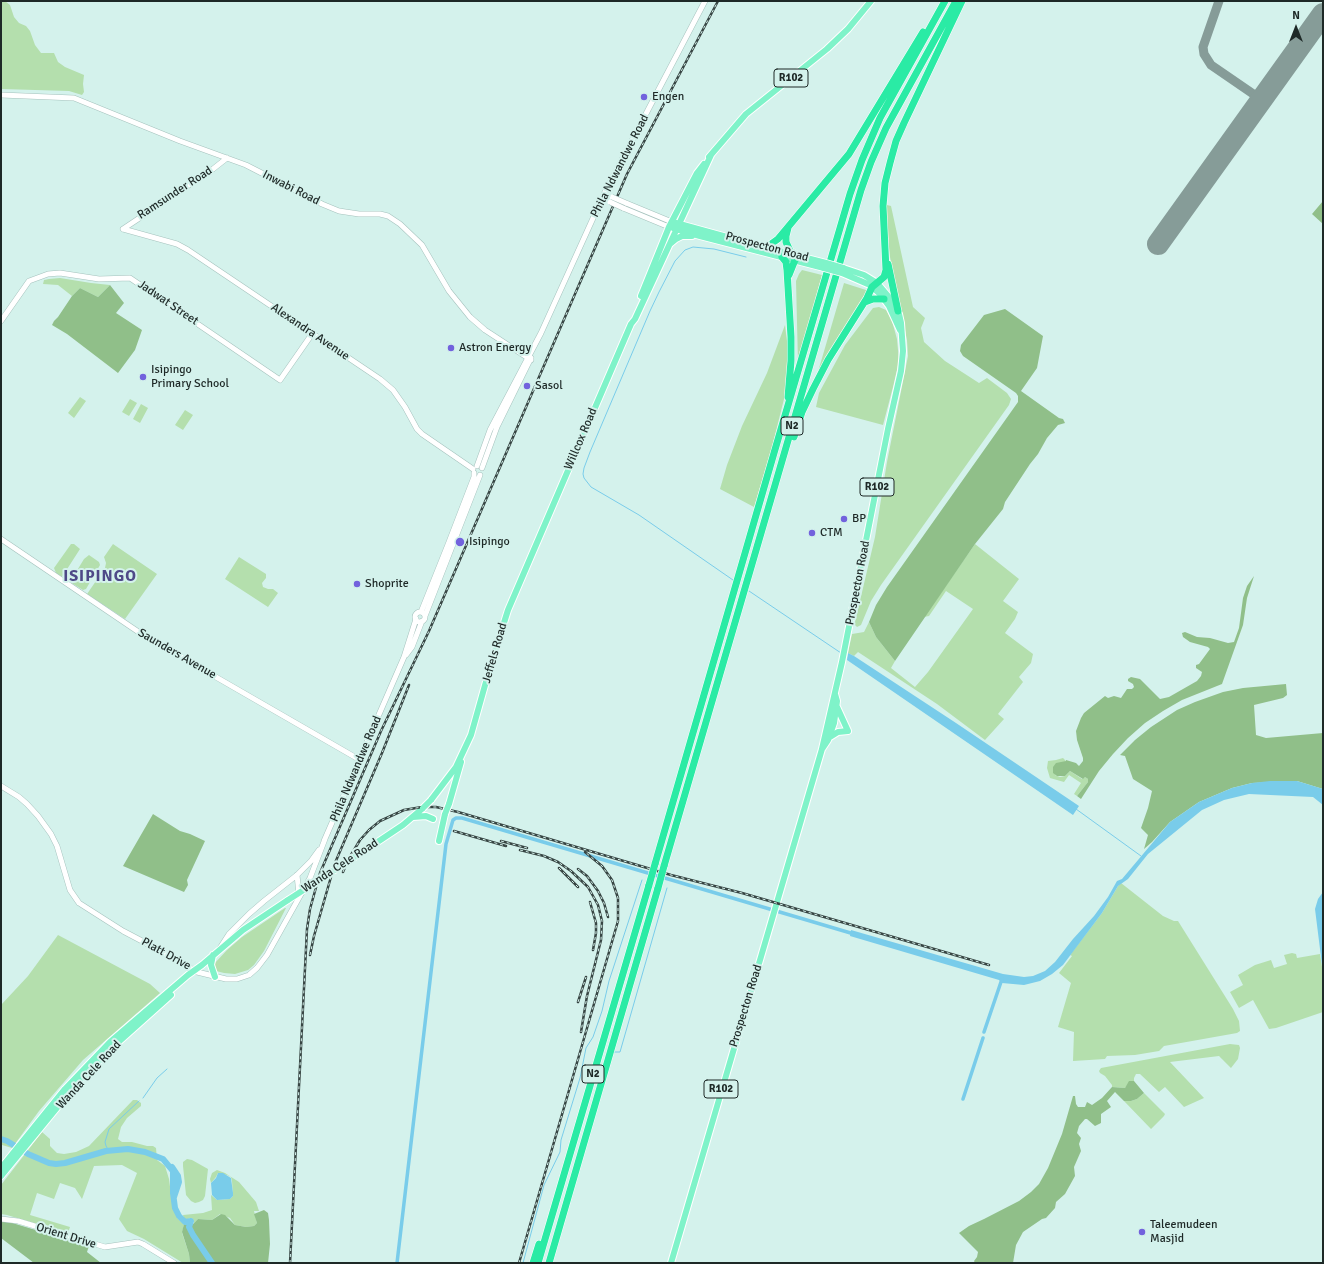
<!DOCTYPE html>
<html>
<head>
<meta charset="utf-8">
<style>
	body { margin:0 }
	#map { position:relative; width:1324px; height:1264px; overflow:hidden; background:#d4f2ec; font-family:Signika,sans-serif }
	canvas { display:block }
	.frame { position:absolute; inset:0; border:2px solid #1e2927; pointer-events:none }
	.north { position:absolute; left:1276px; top:8px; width:40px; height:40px; -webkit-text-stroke:3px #d4f2ec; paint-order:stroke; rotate:0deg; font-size:11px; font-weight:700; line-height:16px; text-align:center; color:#1e2927 }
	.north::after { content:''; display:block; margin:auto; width:14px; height:18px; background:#1e2927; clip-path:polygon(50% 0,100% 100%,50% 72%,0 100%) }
</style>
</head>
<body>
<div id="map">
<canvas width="1324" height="1264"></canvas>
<div class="frame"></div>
<div class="north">N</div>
</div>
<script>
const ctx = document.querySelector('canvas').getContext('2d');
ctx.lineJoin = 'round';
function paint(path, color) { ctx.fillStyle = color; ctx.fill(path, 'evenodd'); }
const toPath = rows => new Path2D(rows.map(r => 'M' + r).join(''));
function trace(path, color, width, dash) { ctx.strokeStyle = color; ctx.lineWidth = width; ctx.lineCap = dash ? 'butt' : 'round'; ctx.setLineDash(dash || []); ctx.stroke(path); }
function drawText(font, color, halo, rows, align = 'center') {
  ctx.font = font + ' Signika,sans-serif'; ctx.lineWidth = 4; ctx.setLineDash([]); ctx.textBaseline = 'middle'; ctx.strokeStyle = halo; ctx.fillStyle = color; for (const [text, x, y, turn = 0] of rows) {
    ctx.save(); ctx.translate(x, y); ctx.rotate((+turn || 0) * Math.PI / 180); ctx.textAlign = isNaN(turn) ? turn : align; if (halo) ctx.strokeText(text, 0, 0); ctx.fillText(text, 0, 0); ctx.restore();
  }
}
const green = toPath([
	[1,1,5,1,10,5,14,17,19,23,26,26,30,31,35,45,41,53,54,53,58,62,65,67,84,75,83,84,84,92,82,95,69,91,1,89],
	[887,205,891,206,913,307,925,318,921,328,924,342,945,361,979,383,987,378,1007,393,1011,399,1009,405,881,585,871,601,861,625,857,627,855,625,855,622,875,537,887,462,908,356,907,340,890,257,887,225],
	[802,270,822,275,798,363,796,281,799,274],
	[60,278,91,283,110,285,98,297,80,288,72,296,58,285,43,284,44,280,49,279],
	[844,283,866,290,867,298,854,313,841,333,815,382],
	[879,307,886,310,892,321,897,339,899,361,893,387,883,425,816,407,819,393,845,345,873,308],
	[785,325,788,349,787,376,784,399,772,447,754,507,720,489,727,465,742,426,767,373],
	[80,397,86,401,74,418,68,413],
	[130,399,137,403,129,416,122,412],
	[141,404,148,408,140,423,133,419],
	[185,410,193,415,183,430,175,425],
	[71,544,74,544,80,549,62,577,56,573,54,568],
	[113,544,157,574,125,619,87,594,105,568,106,563,104,557],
	[975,544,1019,579,1003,601,1018,612,1015,619,1005,633,1033,654,1031,663,1019,677,1023,682,998,714,1004,719,985,740,937,704,858,652,854,656,848,653,852,634,864,632,869,622,876,637,895,661,891,668,915,687,928,672,973,609,946,591,929,616,924,617],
	[89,555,99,562,100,565,86,589,83,590,70,582,84,559],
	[239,557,266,574,266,578,262,583,263,587,268,589,273,589,278,593,268,607,225,579],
	[1063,758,1066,761,1055,775,1060,777,1065,776,1070,771,1082,779,1085,777,1088,779,1088,782,1077,796,1074,794,1081,783,1069,775,1064,782,1050,778,1047,768,1048,761,1056,760],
	[1121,883,1163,916,1174,921,1178,921,1233,1009,1239,1021,1240,1031,1237,1033,1164,1046,1159,1051,1135,1055,1107,1056,1105,1059,1073,1061,1074,1032,1058,1027,1071,983,1059,973,1072,956,1070,955,1102,913,1118,886],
	[285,908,286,908,264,951,254,965,248,970,235,974,224,973,216,971,214,968,214,964,227,950,242,937],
	[58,935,150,984,160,993,83,1060,39,1111,12,1148,2,1145,1,1147,1,1005,28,976],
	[1292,953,1296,954,1297,958,1320,954,1323,973,1323,1012,1276,1028,1269,1029,1253,1000,1239,1008,1230,992,1243,985,1238,975,1255,965,1271,960,1274,968,1287,964,1284,955],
	[1230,1044,1239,1045,1240,1048,1238,1059,1231,1068,1219,1056,1170,1062,1204,1098,1184,1107,1165,1087,1159,1092,1140,1074,1136,1074,1134,1078,1134,1081,1131,1081,1125,1088,1112,1087,1112,1085,1105,1076,1100,1073,1099,1071,1101,1068],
	[1144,1093,1165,1114,1164,1116,1151,1129,1124,1101,1131,1101,1137,1099],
	[133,1100,137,1100,141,1103,141,1106,127,1118,121,1127,118,1139,122,1142,132,1142,147,1146,153,1146,156,1148,157,1160,165,1166,169,1179,173,1209,178,1219,184,1224,182,1233,189,1254,190,1263,183,1263,144,1239,127,1231,119,1219,137,1173,122,1165,94,1166,82,1199,75,1188,60,1183,54,1199,37,1193,30,1215,70,1227,68,1233,7,1215,1,1214,1,1185,42,1132,50,1139,50,1146,57,1153,64,1154,76,1152,89,1146],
	[187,1159,192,1160,208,1169,205,1196,203,1200,199,1202,195,1203,191,1201,186,1195,183,1166,183,1162],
	[217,1170,225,1173,239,1182,256,1202,259,1211,254,1211,257,1223,254,1226,246,1227,235,1225,230,1218,220,1214,212,1220,198,1219,194,1223,193,1219,190,1218,186,1220,184,1219,183,1215,203,1213,212,1210,211,1195,217,1200,230,1199,233,1196,232,1181,231,1177,227,1175,218,1173,216,1177,211,1183,210,1179,212,1173]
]);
const forest = toPath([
	[1323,201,1323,224,1312,214],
	[110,285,124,303,116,313,142,330,135,350,118,373,67,334,52,325,54,321,58,317,72,296,80,288,98,297],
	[1005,309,1043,336,1037,368,1021,391,1059,418,1063,419,1065,423,1058,425,1047,438,1038,454,1030,464,1005,502,1003,509,975,544,895,661,876,637,869,622,876,605,887,587,1018,402,1018,396,1016,393,963,356,960,351,961,345,984,315],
	[1254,576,1247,598,1243,625,1222,684,1182,700,1163,711,1145,723,1128,738,1113,754,1099,771,1081,799,1077,796,1088,782,1088,779,1085,777,1083,779,1070,771,1065,776,1057,776,1053,773,1053,767,1056,763,1066,761,1066,760,1076,763,1079,766,1083,761,1083,758,1077,740,1076,731,1081,718,1084,713,1105,696,1108,698,1114,696,1121,698,1127,689,1132,689,1134,687,1133,684,1128,681,1128,679,1131,677,1140,679,1160,699,1169,697,1197,681,1201,676,1202,672,1196,668,1196,665,1199,664,1210,649,1208,647,1190,642,1183,637,1182,633,1185,632,1197,637,1210,638,1228,643,1234,642,1239,628,1243,598,1247,586],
	[1286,684,1287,695,1283,698,1254,705,1256,735,1266,738,1323,733,1323,789,1297,781,1252,783,1232,788,1199,802,1170,822,1152,842,1144,849,1148,835,1141,828,1148,808,1152,791,1133,779,1125,756,1120,755,1135,740,1151,727,1177,710,1195,702,1223,692,1243,688],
	[153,814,180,831,190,834,205,841,187,880,188,885,184,892,123,866],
	[1129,1081,1134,1081,1144,1093,1137,1099,1131,1101,1124,1101,1115,1092,1107,1101,1111,1107,1101,1114,1101,1123,1095,1126,1087,1119,1085,1119,1079,1126,1077,1133,1081,1138,1079,1144,1081,1151,1074,1167,1075,1176,1065,1194,1056,1202,1055,1208,1046,1218,1042,1219,1023,1232,1016,1245,1013,1263,975,1263,974,1261,977,1257,978,1252,959,1233,969,1226,984,1219,1019,1201,1031,1192,1039,1184,1048,1168,1062,1134,1073,1096,1075,1096,1076,1104,1078,1107,1085,1107,1087,1102,1092,1105,1102,1098,1112,1087,1125,1088],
	[264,1210,268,1213,269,1220,270,1244,268,1263,190,1263,189,1254,182,1232,184,1224,193,1224,198,1219,212,1220,221,1214,225,1215,235,1225,246,1227,254,1226,257,1223,254,1214],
	[1,1222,9,1222,89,1246,87,1252,101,1263,34,1263,1,1238]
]);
const water = toPath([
	[848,653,854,656,956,723,1079,806,1073,815,847,660],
	[1270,781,1297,781,1323,789,1323,805,1313,797,1249,794,1224,800,1202,810,1148,854,1128,879,1118,886,1102,913,1063,965,1052,974,1040,981,1024,985,1002,983,999,980,850,936,851,930,1003,974,1024,977,1033,976,1045,971,1055,962,1073,939,1094,916,1108,897,1117,881,1122,879,1170,822,1199,802,1232,788,1252,783],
	[1323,892,1323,973,1315,909,1318,899],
	[218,1173,223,1173,231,1178,233,1193,233,1196,230,1199,217,1200,212,1195,211,1183,216,1178]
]);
const stream = toPath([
	[733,580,639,515,591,487,584,478,583,474,584,468,590,452,650,311,659,292,675,261,685,250,693,247,714,249,746,257],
	[749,591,841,653],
	[1076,809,1141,856],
	[614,1052,620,1052,667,888],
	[143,1098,157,1078,167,1069],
	[109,1151,106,1146,105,1142,109,1129,139,1101],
	[523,1263,544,1185,560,1152,561,1140,580,1078,586,1048,593,1037,602,1011,609,981,642,880]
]);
const canal = toPath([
	[984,1032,1002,979],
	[963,1099,983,1038],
	[397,1263,446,844,453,820,456,818,462,818,854,934]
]);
const river = toPath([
	[1,1139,7,1141,28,1154,49,1163,56,1164,65,1163,106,1151,128,1149,145,1152,163,1159,173,1171,173,1193,175,1208,179,1216,185,1222,191,1221,189,1227,193,1235,212,1263],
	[172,1167,178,1176,179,1182,174,1197]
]);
const taxiway = toPath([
	[1219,1,1203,47,1204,54,1211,65,1262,100]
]);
const runway = toPath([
	[1158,244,1323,14]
]);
const minor = toPath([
	[1,95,74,98,180,141,246,165,322,204,339,211,359,214,380,214,388,216,400,224,422,245,449,291,470,317,485,330,531,360],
	[626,203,672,222],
	[623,208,669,227],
	[123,229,177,244,188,250,380,379,393,390,405,407,417,429,422,434,473,469],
	[123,229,213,169,227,158],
	[1,321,29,281,48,274,60,273,99,279,130,278,280,380,312,334],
	[477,466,490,430,541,333,604,194,705,1],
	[482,468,497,427,531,358],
	[1,539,143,635,360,760],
	[421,612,449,542,474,477,474,473],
	'415 617a5 5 0 1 1 10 0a5 5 0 1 1-10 0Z',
	[425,616,480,475],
	[406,655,412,647,422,621],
	[1,786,19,797,27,804,38,816,51,834,57,846,70,890,79,903,123,931,161,951,197,972,226,979,237,979,249,975,257,968,267,955,310,878,325,839],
	[324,841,404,657,416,619],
	[297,875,299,894],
	[220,948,229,934,249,914,264,901,297,875,311,861,319,850],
	[1,1219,18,1221,105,1247,138,1242,143,1244,174,1263]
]);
const major = toPath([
	[709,157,746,114,827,49,848,29,871,1],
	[676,223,756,245,826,263],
	[673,228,700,236,824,268],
	[670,244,676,239,682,236,692,236],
	[842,273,870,285,880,294,889,306,900,330],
	[641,296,669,227,697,173,704,164],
	[830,737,838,732,848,731,837,707],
	[822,749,828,740,834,723,837,701,835,694],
	[431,800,456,767,471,735,491,664,508,610,631,324,635,319,711,155],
	[449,804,461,762],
	[413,817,426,816,433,819],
	[439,841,445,814],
	[367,849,403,825,423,808],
	[213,955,211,965,215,977],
	[1,1168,65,1089,110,1042,188,975,202,965,243,930,288,900],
	[1,1176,78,1082,114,1046,171,995],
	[671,1263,822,749,842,662,888,429,901,371,903,351,901,323,899,314,893,302,877,283,864,275,843,268]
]);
const highway = toPath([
	[788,228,786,236,786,242,790,251,795,254,795,260,789,275],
	[762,247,771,244,778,239,849,154,923,32],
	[782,257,786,262,787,270,791,337,791,361,788,397],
	[888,264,898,311],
	[865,302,873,299,884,299],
	[794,437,802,412,813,389,828,360,867,298,872,287,884,277,886,270,883,206,885,183,890,163,896,141,904,123,962,1],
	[655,864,774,453,850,194,862,160,880,118,945,1],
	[664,866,861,190,871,162,886,128,956,1],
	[533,1263,539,1244],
	[538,1263,649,885],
	[549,1263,658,888]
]);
const rail = toPath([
	[454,831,506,846],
	[501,841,527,848],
	[520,850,544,856,558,862,571,871,588,887,598,905,602,921,601,940,587,996,581,1032],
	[559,868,578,887],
	[578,869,587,876,598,891,604,903,608,917],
	[343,872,348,860,360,840,369,830,380,821,404,810,422,807,436,807,458,812,671,875,742,893,989,965],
	[590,902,596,923,596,933,593,950],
	[310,955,314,936,335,863,382,753,409,685],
	[578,1002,586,977],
	[290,1263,307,929,310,909,320,873,381,731,429,631,627,174,718,1],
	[519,1263,618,921,618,898,612,880,602,866,585,852]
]);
const minorBridge = toPath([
	[612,197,626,203],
	[610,202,623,208]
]);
const majorBridge = toPath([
	[826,263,843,268],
	[824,268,842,273],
	[423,808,431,800],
	[445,814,449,804],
	[288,900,367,849]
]);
const highwayBridge = toPath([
	[649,885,655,864],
	[658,888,664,866]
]);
const markers = [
	[644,97,4,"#7262dd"],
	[451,348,4,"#7262dd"],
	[143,377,4,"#7262dd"],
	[527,386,4,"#7262dd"],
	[844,519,4,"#7262dd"],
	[812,533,4,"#7262dd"],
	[460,542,5,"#7262dd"],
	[357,584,4,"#7262dd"],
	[1142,1232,4,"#7262dd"]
];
const shields = [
	[791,78,34],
	[792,426,22],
	[877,487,34],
	[593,1074,22],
	[721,1089,34]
];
const shieldNames = [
	["R102",791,78],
	["N2",792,426],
	["R102",877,487],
	["N2",593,1074],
	["R102",721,1089]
];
const poiNames = [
	["Engen",652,97],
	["Astron Energy",459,348],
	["Isipingo",151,370],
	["Primary School",151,384],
	["Sasol",535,386],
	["BP",852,519],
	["CTM",820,533],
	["Isipingo",469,542],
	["Shoprite",365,584],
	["Taleemudeen",1150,1225],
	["Masjid",1150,1239]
];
const streetNames = [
	["Phila Ndwandwe Road",620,166,-63],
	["Inwabi Road",291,188,27],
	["Ramsunder Road",175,193,-33],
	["Prospecton Road",767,247,15],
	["Jadwat Street",168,303,34],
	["Alexandra Avenue",310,332,34],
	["Willcox Road",581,439,-67],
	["Prospecton Road",858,583,-79],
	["Jeffels Road",495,653,-74],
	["Saunders Avenue",177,654,30],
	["Phila Ndwandwe Road",356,769,-67],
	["Wanda Cele Road",340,866,-33],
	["Platt Drive",166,954,29],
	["Prospecton Road",746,1006,-73],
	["Wanda Cele Road",89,1075,-47],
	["Orient Drive",66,1236,17]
];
const districtNames = [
	["ISIPINGO",100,577]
];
paint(green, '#b4dfad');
paint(forest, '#90bf89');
paint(water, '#79ccea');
trace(stream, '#79ccea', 1);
trace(canal, '#79ccea', 3.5);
trace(river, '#79ccea', 6);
trace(taxiway, '#869c98', 9);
trace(runway, '#869c98', 22);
trace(minor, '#a5c2bd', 6);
trace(major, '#fff', 8);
trace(highway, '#fff', 8);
trace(minor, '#fff', 5);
trace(major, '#7ff3c9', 6);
trace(highway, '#2aeba5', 7);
trace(rail, '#374543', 2.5);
trace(rail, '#d4f2ec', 1, [3]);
trace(minorBridge, '#a5c2bd', 6, []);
trace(majorBridge, '#fff', 8, []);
trace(highwayBridge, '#fff', 8, []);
trace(minorBridge, '#fff', 5);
trace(majorBridge, '#7ff3c9', 6);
trace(highwayBridge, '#2aeba5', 7);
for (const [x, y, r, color] of markers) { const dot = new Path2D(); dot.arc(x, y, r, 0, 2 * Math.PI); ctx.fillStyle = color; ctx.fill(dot); trace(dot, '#d4f2ec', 1.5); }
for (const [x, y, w] of shields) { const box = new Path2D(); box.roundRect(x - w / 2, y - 9, w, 18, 3); ctx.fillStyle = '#d4f2ec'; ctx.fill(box); trace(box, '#1e2927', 1); }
drawText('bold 11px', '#1e2927', null, shieldNames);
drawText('12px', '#1e2927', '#d4f2ec', poiNames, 'left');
drawText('12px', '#1e2927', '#d4f2ec', streetNames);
ctx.letterSpacing = '1px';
drawText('bold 16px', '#4e4987', '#d4f2ec', districtNames);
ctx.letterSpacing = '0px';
</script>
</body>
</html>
